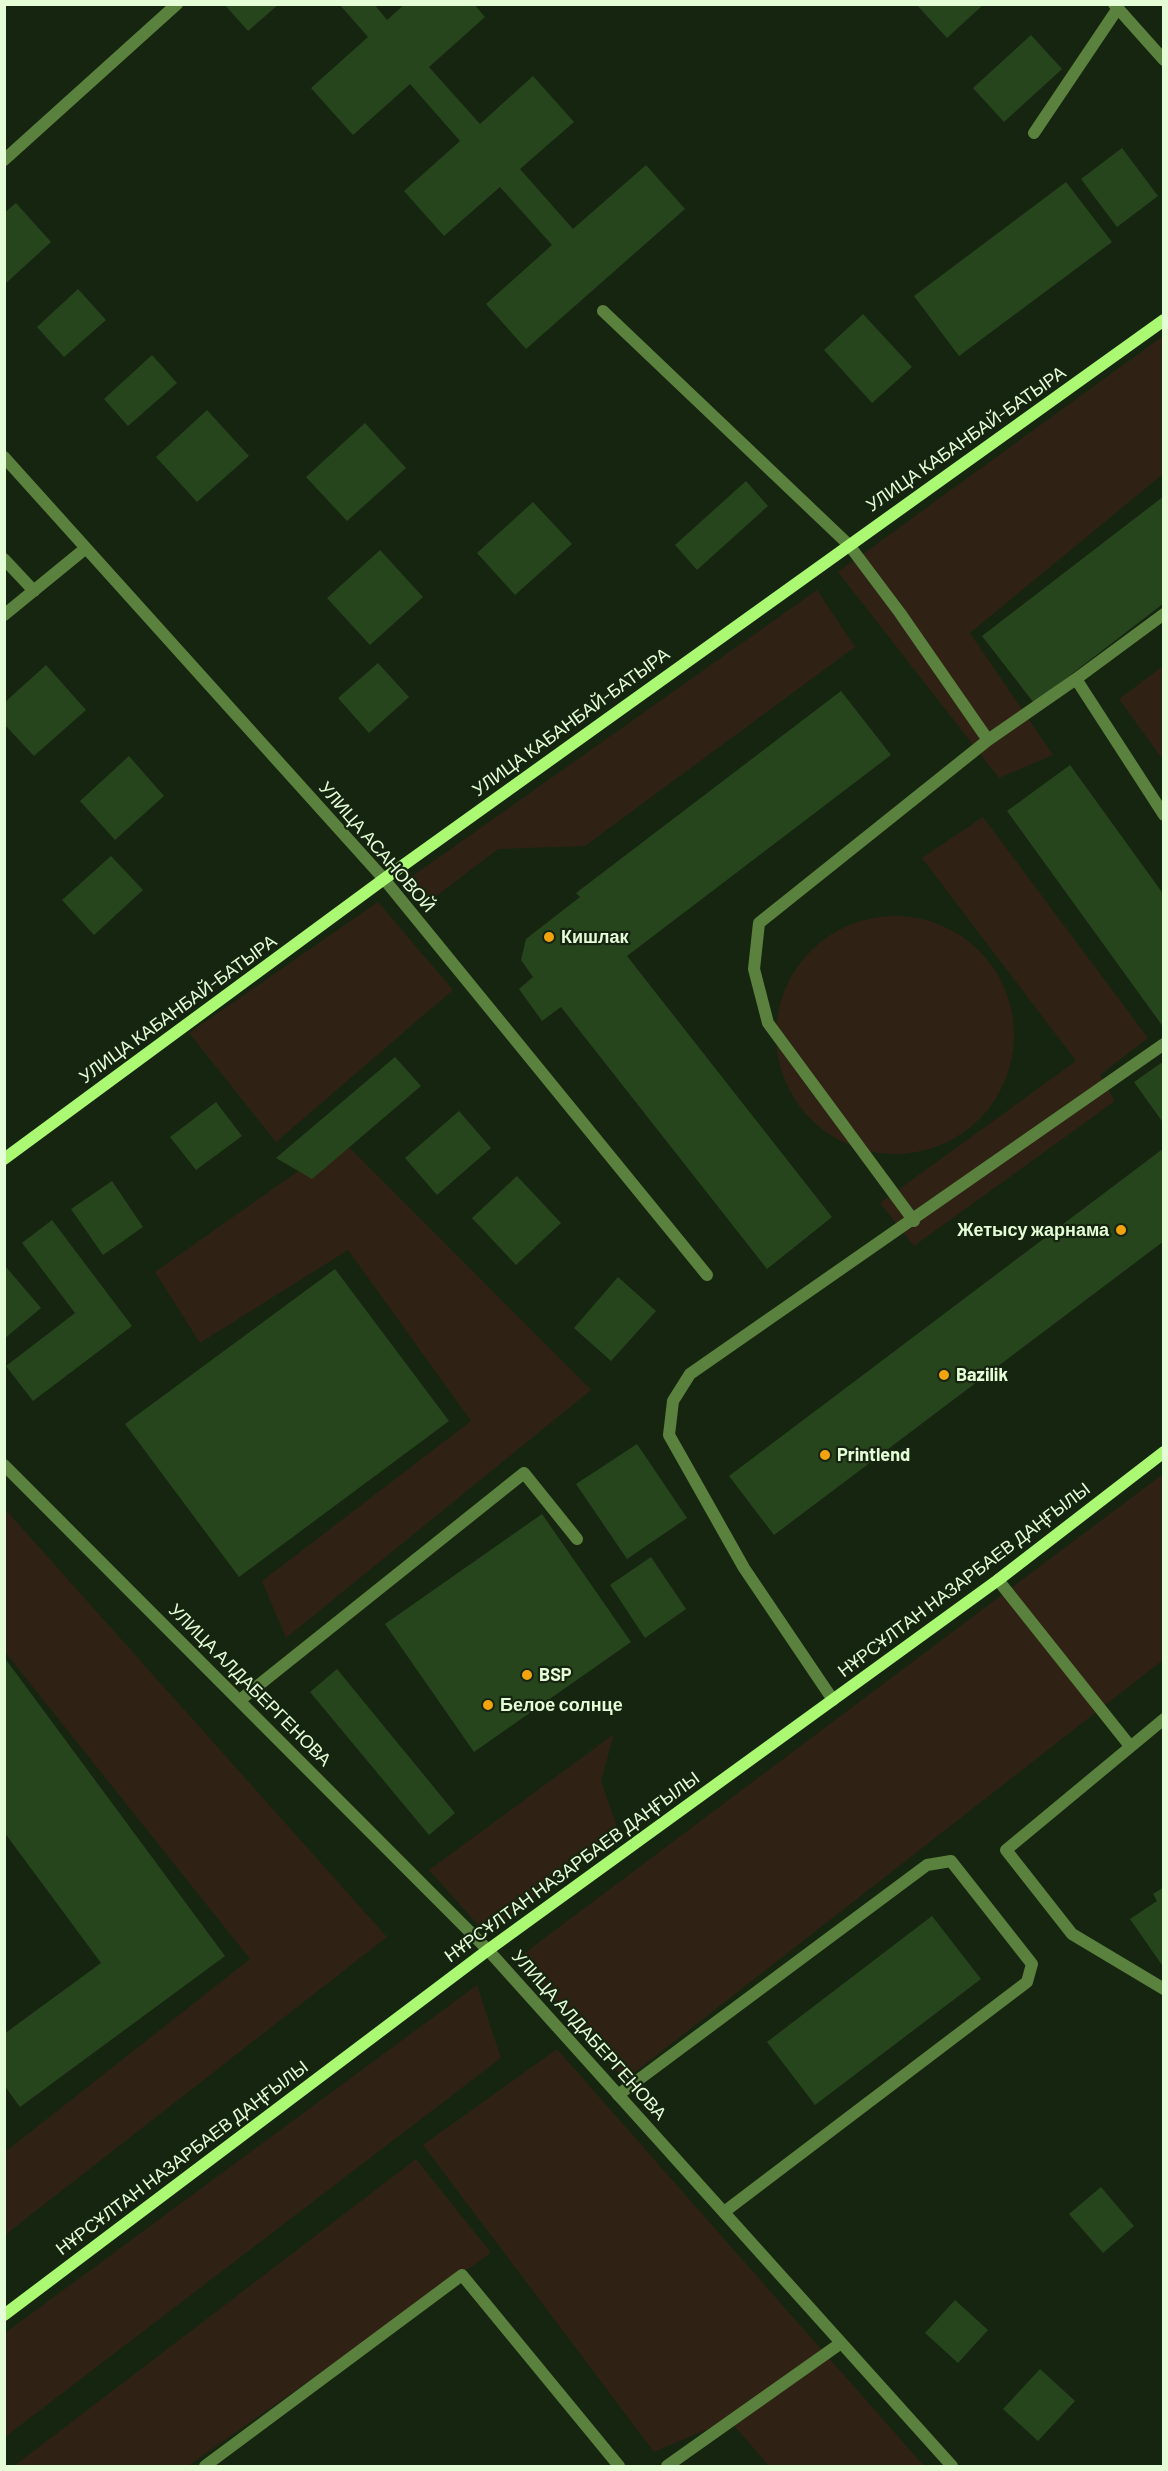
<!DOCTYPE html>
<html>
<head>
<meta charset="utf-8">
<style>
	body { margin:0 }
	#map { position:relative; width:1168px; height:2471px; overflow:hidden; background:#162510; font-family:Barlow,sans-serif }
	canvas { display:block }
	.frame { position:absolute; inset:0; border:6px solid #e4fdd7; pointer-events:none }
</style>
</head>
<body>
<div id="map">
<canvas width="1168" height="2471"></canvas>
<div class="frame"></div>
</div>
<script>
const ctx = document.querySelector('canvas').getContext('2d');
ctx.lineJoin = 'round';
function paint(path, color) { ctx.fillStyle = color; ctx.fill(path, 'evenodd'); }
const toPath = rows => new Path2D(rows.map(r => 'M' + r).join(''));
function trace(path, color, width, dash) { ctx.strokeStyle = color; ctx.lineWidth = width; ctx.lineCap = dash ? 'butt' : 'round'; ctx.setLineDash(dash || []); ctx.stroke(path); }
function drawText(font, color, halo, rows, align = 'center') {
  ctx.font = font + ' Barlow,sans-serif'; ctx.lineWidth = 4.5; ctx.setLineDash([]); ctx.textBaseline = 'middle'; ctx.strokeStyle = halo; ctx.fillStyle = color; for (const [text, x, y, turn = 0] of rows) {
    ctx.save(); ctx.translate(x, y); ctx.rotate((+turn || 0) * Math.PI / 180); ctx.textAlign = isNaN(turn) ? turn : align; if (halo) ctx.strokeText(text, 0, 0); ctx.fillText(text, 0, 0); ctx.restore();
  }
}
const green = toPath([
	[1163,336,1163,474,970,633,1053,755,999,778,838,572],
	[817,590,855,647,585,846,498,849,430,901,411,877],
	[1163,666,1163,760,1119,699],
	[983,817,1148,1038,1100,1075,1115,1101,914,1246,880,1203,1076,1061,922,858],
	[378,902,453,990,276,1142,189,1033],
	'776 1035a119 119 0 1 1 238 0a119 119 0 1 1-238 0Z',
	[342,1140,591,1390,286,1638,262,1581,471,1421,348,1250,200,1343,155,1272],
	[1163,1474,1163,1660,625,2080,518,1958],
	[5,1509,387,1937,5,2235,5,2152,250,1959,5,1652],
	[614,1734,601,1781,618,1830,487,1935,429,1870],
	[477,1985,501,2058,5,2437,5,2333],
	[557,2049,924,2466,769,2466,729,2420,654,2452,423,2145],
	[416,2159,491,2253,188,2466,14,2466]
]);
const building = toPath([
	[224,4,279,4,248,31],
	[339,4,374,4,387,20,405,4,474,4,485,17,429,67,480,124,533,76,574,122,520,169,573,229,646,165,685,209,526,349,486,304,552,245,500,187,444,236,404,191,460,141,410,84,353,135,311,88,368,37],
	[916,4,984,4,947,38],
	[1031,35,1062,69,1004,122,973,88],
	[1122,148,1158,196,1117,227,1081,179],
	[1066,182,1112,242,959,356,914,296],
	[16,203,51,242,4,285,4,213],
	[78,289,106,320,64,357,37,327],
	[863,314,912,367,872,403,824,350],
	[152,355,177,383,128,426,104,399],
	[207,410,249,456,197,502,156,457],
	[365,423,406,468,347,521,306,477],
	[746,481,768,506,697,570,675,545],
	[1164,496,1164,603,1034,703,982,636],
	[533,502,572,544,515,595,477,553],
	[380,550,423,597,370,645,327,598],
	[378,663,409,697,369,733,338,698],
	[46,665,86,710,34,756,4,724,4,703],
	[841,691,891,755,627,956,832,1217,767,1269,561,1007,542,1021,519,989,533,977,521,960,526,939,580,897,576,893],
	[129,756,164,796,115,840,80,801],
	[1070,765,1164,895,1164,1028,1007,811],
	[111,856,143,890,94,935,62,900],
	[395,1057,421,1086,312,1179,276,1158],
	[1164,1061,1164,1124,1134,1082],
	[216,1102,242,1136,196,1170,170,1137],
	[459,1111,491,1148,437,1195,405,1158],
	[1164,1148,1164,1241,774,1535,729,1476],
	[517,1176,561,1223,516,1265,472,1218],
	[112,1181,143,1227,103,1255,71,1209],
	[52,1220,132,1326,33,1401,6,1366,75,1313,22,1243],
	[6,1267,41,1308,4,1339,4,1269],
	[335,1269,449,1421,239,1577,125,1424],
	[618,1277,656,1311,611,1361,574,1328],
	[637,1444,687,1518,627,1559,576,1484],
	[542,1514,631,1642,474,1752,385,1624],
	[651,1557,686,1609,645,1638,610,1585],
	[4,1657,225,1956,20,2107,4,2085,4,2034,101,1963,4,1832],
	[337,1669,455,1813,429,1835,310,1692],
	[1164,1887,1164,1968,1130,1919,1157,1901,1153,1894],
	[932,1916,981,1979,815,2105,767,2042],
	[1101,2187,1134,2226,1103,2253,1069,2214],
	[955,2300,988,2330,958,2363,925,2333],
	[1040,2369,1075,2401,1038,2441,1003,2409]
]);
const service = toPath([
	[1034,133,1118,8],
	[4,160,177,4],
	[603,311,849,545],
	[240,1700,524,1473,577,1539],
	[618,2095,927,1865,951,1861,1032,1964,1027,1982,724,2212],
	[205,2466,462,2275,619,2466],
	[667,2466,841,2343]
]);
const minor = toPath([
	[1114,4,1164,60],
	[4,457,384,879,707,1275],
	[849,545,900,613,988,740,759,923,754,969,768,1023,914,1221],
	[4,559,34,591],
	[1164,614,1076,679,1164,815],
	[4,615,86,548],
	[988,740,1076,679],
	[998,1580,1130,1746],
	[833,1700,744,1568,669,1435,673,1401,690,1374,1164,1044],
	[1164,1719,1006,1850,1072,1934,1164,1989]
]);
const tertiary = toPath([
	[4,1465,488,1950,952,2466]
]);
const secondary = toPath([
	[4,1159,384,879,1164,320],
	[4,2315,488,1950,998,1580,1164,1452]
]);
const markers = [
	[549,937,6,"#f2a30e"],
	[1121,1230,6,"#f2a30e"],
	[944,1375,6,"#f2a30e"],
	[825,1455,6,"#f2a30e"],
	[527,1675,6,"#f2a30e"],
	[488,1705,6,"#f2a30e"]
];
const streetNames = [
	["УЛИЦА КАБАНБАЙ-БАТЫРА",966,439,-35],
	["УЛИЦА КАБАНБАЙ-БАТЫРА",571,722,-36],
	["УЛИЦА АСАНОВОЙ",377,847,49],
	["УЛИЦА КАБАНБАЙ-БАТЫРА",178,1009,-36],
	["НҰРСҰЛТАН НАЗАРБАЕВ ДАҢҒЫЛЫ",964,1580,-37],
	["УЛИЦА АЛДАБЕРГЕНОВА",250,1685,45],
	["НҰРСҰЛТАН НАЗАРБАЕВ ДАҢҒЫЛЫ",572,1867,-36],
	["УЛИЦА АЛДАБЕРГЕНОВА",589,2035,48],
	["НҰРСҰЛТАН НАЗАРБАЕВ ДАҢҒЫЛЫ",182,2158,-37]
];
const poiNames = [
	["Кишлак",561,937],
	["Жетысу жарнама",1109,1230,"right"],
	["Bazilik",956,1375],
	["Printlend",837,1455],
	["BSP",539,1675],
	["Белое солнце",500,1705]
];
paint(green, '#2f2214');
paint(building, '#27451d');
trace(service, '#5a823e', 12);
trace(minor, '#5a823e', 12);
trace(tertiary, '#5a823e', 12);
trace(secondary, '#abf873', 12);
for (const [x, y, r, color] of markers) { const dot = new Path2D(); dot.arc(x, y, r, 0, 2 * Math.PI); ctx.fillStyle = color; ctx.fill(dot); trace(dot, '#162510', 2); }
drawText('18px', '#e4fdd7', '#162510', streetNames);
drawText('bold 18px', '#e4fdd7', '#162510', poiNames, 'left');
</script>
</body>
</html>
